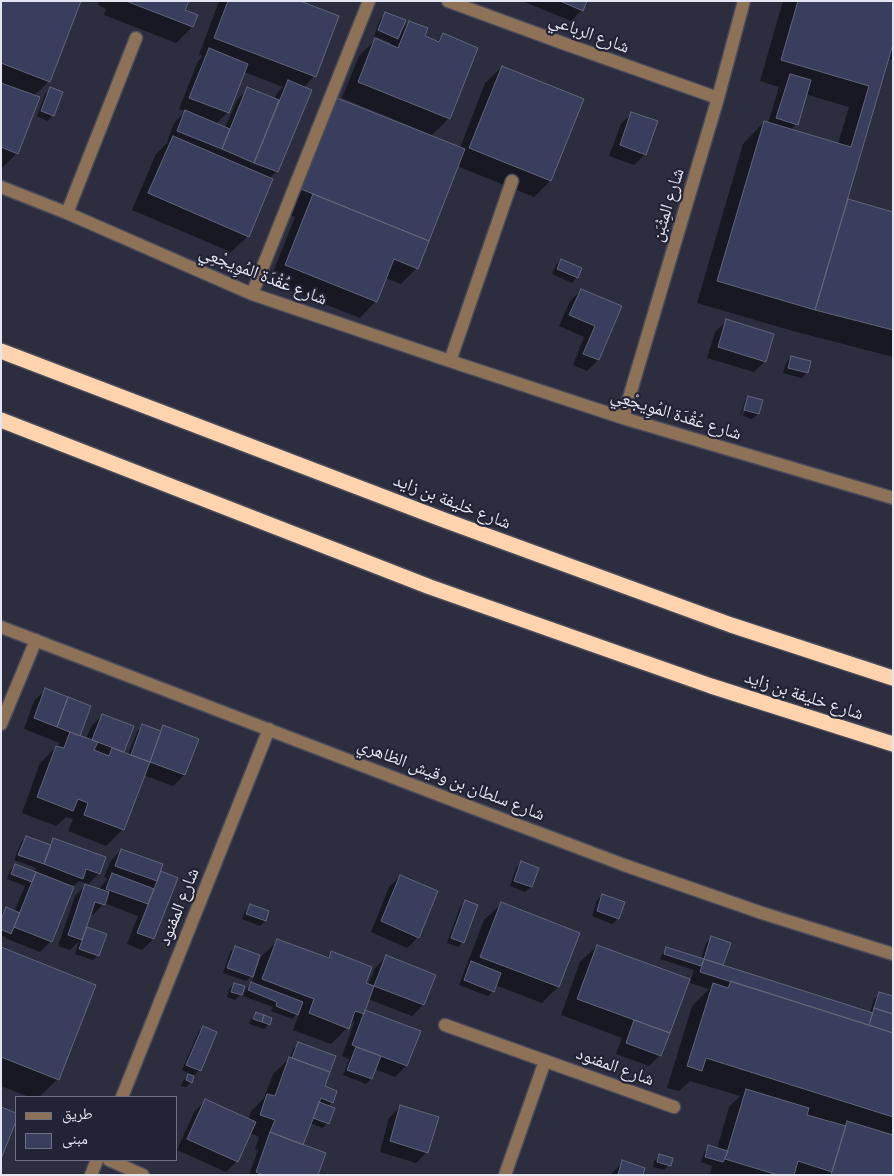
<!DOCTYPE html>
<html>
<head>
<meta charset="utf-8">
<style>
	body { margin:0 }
	#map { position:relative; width:894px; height:1176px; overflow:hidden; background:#2c2e3f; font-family:Manrope,"Noto Naskh Arabic",sans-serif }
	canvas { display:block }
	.frame { position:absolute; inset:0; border:2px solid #e3e5f0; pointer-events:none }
	.legend { position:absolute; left:15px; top:1096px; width:162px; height:65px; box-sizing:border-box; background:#222435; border:1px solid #6f7180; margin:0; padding:6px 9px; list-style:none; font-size:15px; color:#e3e5f0 }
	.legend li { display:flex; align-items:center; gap:10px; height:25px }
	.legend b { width:25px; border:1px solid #6f7180 }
</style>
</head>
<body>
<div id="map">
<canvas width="894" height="1176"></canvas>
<div class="frame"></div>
<ul class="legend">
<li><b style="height:6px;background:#8e7258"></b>طريق</li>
<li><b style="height:14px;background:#3a3e5e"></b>مبنى</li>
</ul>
</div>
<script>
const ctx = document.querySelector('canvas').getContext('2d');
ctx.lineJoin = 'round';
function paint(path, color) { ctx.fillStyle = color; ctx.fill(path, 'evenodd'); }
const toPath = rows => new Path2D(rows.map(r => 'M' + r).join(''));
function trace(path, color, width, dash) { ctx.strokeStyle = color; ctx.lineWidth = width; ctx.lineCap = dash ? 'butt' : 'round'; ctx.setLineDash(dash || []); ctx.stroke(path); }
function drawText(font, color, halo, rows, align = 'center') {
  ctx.font = font + ' Manrope,"Noto Naskh Arabic",sans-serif'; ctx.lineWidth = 4.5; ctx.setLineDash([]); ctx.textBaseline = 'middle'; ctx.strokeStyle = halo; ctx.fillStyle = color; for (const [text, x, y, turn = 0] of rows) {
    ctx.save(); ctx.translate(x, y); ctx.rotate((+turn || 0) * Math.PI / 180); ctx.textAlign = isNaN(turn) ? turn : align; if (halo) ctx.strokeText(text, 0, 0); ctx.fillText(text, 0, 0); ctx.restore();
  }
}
const shadow = toPath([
	[1,1,49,81,34,96,17,153,1,169],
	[99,1,187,1,184,11,196,15,192,27,176,43,104,15,106,9,98,5],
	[219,1,297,1,314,76,303,88,277,171,269,179,248,236,231,252,132,210,156,154,168,142,167,142,174,123,186,111,179,109,198,61,203,56,199,55],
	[244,72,283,87,277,93,274,100,248,89,237,100,225,128,216,124,228,112],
	[522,1,586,1,582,10,571,21],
	[783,1,893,1,893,60,887,58,846,199,893,213,893,357,793,331,697,303,743,144,764,122,768,123,779,87,760,81],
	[805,94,849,107,838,144,791,130,796,124],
	[386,13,400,31,409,22,423,37,436,42,443,35,449,118,432,135,342,98,359,56,375,40,390,46,391,43,374,36,380,19],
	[502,67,583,99,550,181,534,197,457,166,417,268,401,284,385,278,376,301,360,318,269,282,295,217,280,211,316,121,337,100,460,148,485,83],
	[51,88,53,115,48,121,37,116,45,94],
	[632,113,645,154,634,165,609,156,621,124],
	[561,260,577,277,572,283,552,274,556,265],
	[581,290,620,307,598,360,587,371,573,365,584,337,559,326,570,301],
	[726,321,765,361,754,372,707,358,715,332],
	[791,357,807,373,801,378,783,373,786,363],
	[749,397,758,414,752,419,740,415,744,403],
	[745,402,748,402,743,416,741,415],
	[45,690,78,736,86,739,91,727,102,715,132,727,122,753,128,755,137,731,143,726,159,732,164,727,184,775,173,786,143,775,123,829,106,846,68,831,73,819,66,817,56,826,22,813,40,763,60,743,24,729,34,701],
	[26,837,48,845,54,839,99,873,87,886,99,890,101,886,108,879,104,877,110,862,121,850,160,872,177,879,153,939,142,950,127,944,138,916,104,903,93,915,90,914,85,928,105,934,98,955,93,960,75,954,79,941,70,950,58,946,75,896,87,884,79,881,72,887,51,941,40,952,5,938,6,937,1,936,1,931,7,933,7,930,1,928,1,914,6,909,14,912,25,886,7,879,10,870,16,865,34,873,36,868,14,860,21,842],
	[521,863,537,869,531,887,525,892,510,886,516,868],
	[400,876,418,937,407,948,371,932,389,887],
	[603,895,618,918,612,924,592,916,597,900],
	[465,901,463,942,458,947,447,943,460,907],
	[501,904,558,987,542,1003,495,985,493,991,488,996,459,985,484,920],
	[250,906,265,921,260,926,242,919,245,911],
	[711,938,729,944,722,966,870,1013,874,999,880,994,893,998,893,1175,710,1175,712,1166,701,1162,704,1152,709,1147,717,1149,729,1107,740,1096,690,1081,679,1091,667,1088,692,1006,709,989,690,983,694,970,660,959,662,954,667,948,701,959,706,943],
	[277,941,325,959,332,952,364,984,368,985,375,968,386,957,434,975,423,1005,412,1016,368,999,362,1015,366,1011,406,1066,395,1077,375,1069,371,1079,366,1084,343,1075,349,1059,342,1056,355,1020,331,1044,293,1030,300,1011,292,1019,271,1011,273,1007,243,996,246,989,251,984,261,957],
	[597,946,688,980,660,1055,649,1066,616,1054,622,1038,561,1015,580,962],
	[235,947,254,974,246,981,223,973,230,952],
	[1,948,58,1079,39,1097,29,1097,1,1086],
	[234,984,241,994,235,1000,227,997,229,989],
	[256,1014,269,1024,264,1029,249,1024,251,1019],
	[203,1027,199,1070,194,1076,193,1075,191,1082,186,1087,181,1086,183,1081,190,1074,182,1070,198,1033],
	[299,1043,335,1057,323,1087,332,1102,328,1106,328,1123,322,1128,310,1123,302,1145,316,1175,249,1175,258,1150,255,1149,259,1137,250,1133,237,1161,226,1172,177,1150,194,1112,205,1101,248,1120,251,1111,264,1098,273,1074,290,1058,293,1049],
	[400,1107,427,1152,416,1163,380,1152,389,1118],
	[660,1156,669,1165,664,1170,653,1167,654,1161],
	[623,1162,641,1175,610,1175]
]);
const building = toPath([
	[1,1,81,1,50,82,1,63,1,1],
	[126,1,189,1,185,10,198,15,193,27,126,1],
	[228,1,300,1,339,16,316,77,214,38,228,1],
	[560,1,587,1,583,11,560,1],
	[798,1,893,1,893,44,815,310,717,281,764,121,851,147,869,86,781,60,798,1],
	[385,12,406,20,398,39,378,30,385,12],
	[409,21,428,28,425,36,439,42,443,33,478,48,450,119,358,82,375,38,398,48,409,21],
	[209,48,248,64,229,113,189,98,209,48],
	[502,66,584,99,551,181,469,148,502,66],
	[790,74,811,80,798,125,776,118,790,74],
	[288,80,312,90,278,172,254,163,288,80],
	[1,83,40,97,18,154,1,147,1,83],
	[50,87,63,92,54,116,41,111,50,87],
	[247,87,279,100,254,163,222,149,247,87],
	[337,98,465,149,429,241,301,189,337,98],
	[185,110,230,129,222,149,177,131,185,110],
	[631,112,658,121,646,155,620,145,631,112],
	[173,136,273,179,249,237,148,193,173,136],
	[313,194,429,241,418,269,394,259,377,302,285,265,313,194],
	[848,199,893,212,893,330,815,310,848,199],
	[561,259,582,268,578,278,557,269,561,259],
	[581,289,622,306,599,360,583,354,595,326,569,315,581,289],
	[726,319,774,334,766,362,718,347,726,319],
	[791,356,811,361,808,373,788,368,791,356],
	[748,396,763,400,759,414,744,410,748,396],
	[45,688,68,697,57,727,34,718,45,688],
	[68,697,91,706,80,736,57,727,68,697],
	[102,714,134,726,124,752,92,740,102,714],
	[142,724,161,731,150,762,131,755,142,724],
	[163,725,199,739,185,775,150,762,163,725],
	[70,732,98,742,94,750,109,756,112,748,150,762,124,830,84,815,88,803,78,799,73,811,37,797,56,746,64,748,70,732],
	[26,836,51,845,44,864,18,855,26,836],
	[53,838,106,857,100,874,86,869,83,879,44,864,53,838],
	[121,849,163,864,157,881,115,866,121,849],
	[521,861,539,868,532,887,514,881,521,861],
	[15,864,36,872,32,882,11,874,15,864],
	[161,871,178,878,154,939,137,933,161,871],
	[36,872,74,887,52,942,14,927,36,872],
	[112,873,154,889,148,904,106,889,112,873],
	[400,875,438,891,419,938,381,921,400,875],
	[85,884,109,892,105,905,95,902,82,940,68,935,85,884],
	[602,894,625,902,619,919,597,911,602,894],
	[465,900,478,905,464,943,451,938,465,900],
	[501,902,580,933,559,987,480,957,501,902],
	[250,904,269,911,266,921,246,914,250,904],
	[6,907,20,913,11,934,1,929,1,920,6,907],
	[87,927,107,934,99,956,79,949,87,927],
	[711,936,731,943,723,965,704,959,711,936],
	[277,939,329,958,331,951,372,967,366,983,374,986,364,1014,355,1011,349,1029,309,1013,314,999,262,979,277,939],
	[597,945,690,979,670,1033,577,999,597,945],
	[235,946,260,955,253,977,227,968,235,946],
	[1,947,96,985,59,1080,1,1057,1,947],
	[666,947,704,959,701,966,664,954,666,947],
	[386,955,436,975,424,1005,374,986,386,955],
	[704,959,873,1013,869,1025,700,972,704,959],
	[471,961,501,973,494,992,464,980,471,961],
	[731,981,893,1033,893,1117,706,1058,702,1071,687,1066,713,983,728,988,731,981],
	[251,982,303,1002,298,1015,276,1006,277,1002,248,990,251,982],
	[234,983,245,986,242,995,231,992,234,983],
	[879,992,893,996,893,1014,874,1008,879,992],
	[874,1008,893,1014,893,1033,869,1025,874,1008],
	[365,1010,421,1031,407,1066,352,1045,365,1010],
	[256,1012,264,1015,262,1022,253,1019,256,1012],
	[264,1015,272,1018,270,1025,262,1022,264,1015],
	[634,1020,670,1033,661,1056,626,1043,634,1020],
	[203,1026,217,1032,201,1071,186,1065,203,1026],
	[298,1042,336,1056,330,1072,292,1058,298,1042],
	[356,1047,381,1056,372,1079,347,1070,356,1047],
	[289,1057,330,1072,325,1086,337,1091,333,1103,321,1098,303,1145,270,1132,275,1120,260,1115,267,1094,275,1096,289,1057],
	[188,1074,194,1076,192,1083,186,1080,188,1074],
	[746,1089,809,1108,807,1115,846,1126,832,1172,798,1161,794,1175,778,1175,725,1159,746,1089],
	[205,1099,256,1122,238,1162,187,1139,205,1099],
	[319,1102,335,1108,329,1124,313,1118,319,1102],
	[400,1105,439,1117,428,1153,390,1141,400,1105],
	[1,1107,16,1113,16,1121,1,1159,1,1107],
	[847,1121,893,1135,893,1175,831,1175,847,1121],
	[270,1132,326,1153,318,1175,263,1175,256,1172,270,1132],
	[708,1145,728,1151,723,1162,705,1157,708,1145],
	[659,1154,673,1158,671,1166,657,1162,659,1154],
	[622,1160,645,1168,643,1175,618,1175,622,1160]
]);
const minor = toPath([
	[448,1,568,45,718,98],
	[1,187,67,213,252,294,450,361,623,418,893,498],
	[67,213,136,38],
	[252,294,369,1],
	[450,361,512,181],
	[623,418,718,98,744,1],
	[1,627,473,808,624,865,762,913,893,954],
	[1,724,36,640],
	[445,1025,674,1107],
	[122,1097,269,729],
	[109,1160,143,1175],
	[91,1175,97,1160],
	[505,1175,545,1061]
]);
const highway = toPath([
	[1,351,444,520,731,625,893,678],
	[1,420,430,587,711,686,893,744]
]);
const streetNames = [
	["شارع الرباعي",589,34,20],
	["شارع المِثْبَن",668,205,-73],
	["شارع عُقْدَة المُوِيجْعِي",263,276,21],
	["شارع عُقْدَة المُوِيجْعِي",676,415,17],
	["شارع خليفة بن زايد",452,502,21],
	["شارع خليفة بن زايد",804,696,18],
	["شارع سلطان بن وقيش الظاهري",451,780,21],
	["شارع المفنود",179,907,-68],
	["شارع المفنود",615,1067,20]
];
paint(shadow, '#0007');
paint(building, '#3a3e5e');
trace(building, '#636579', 1);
trace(minor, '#494b5b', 15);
trace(highway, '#494b5b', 18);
trace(minor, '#8e7258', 12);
trace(highway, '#fed3ad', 15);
drawText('18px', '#e3e5f0', '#222435', streetNames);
</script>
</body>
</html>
